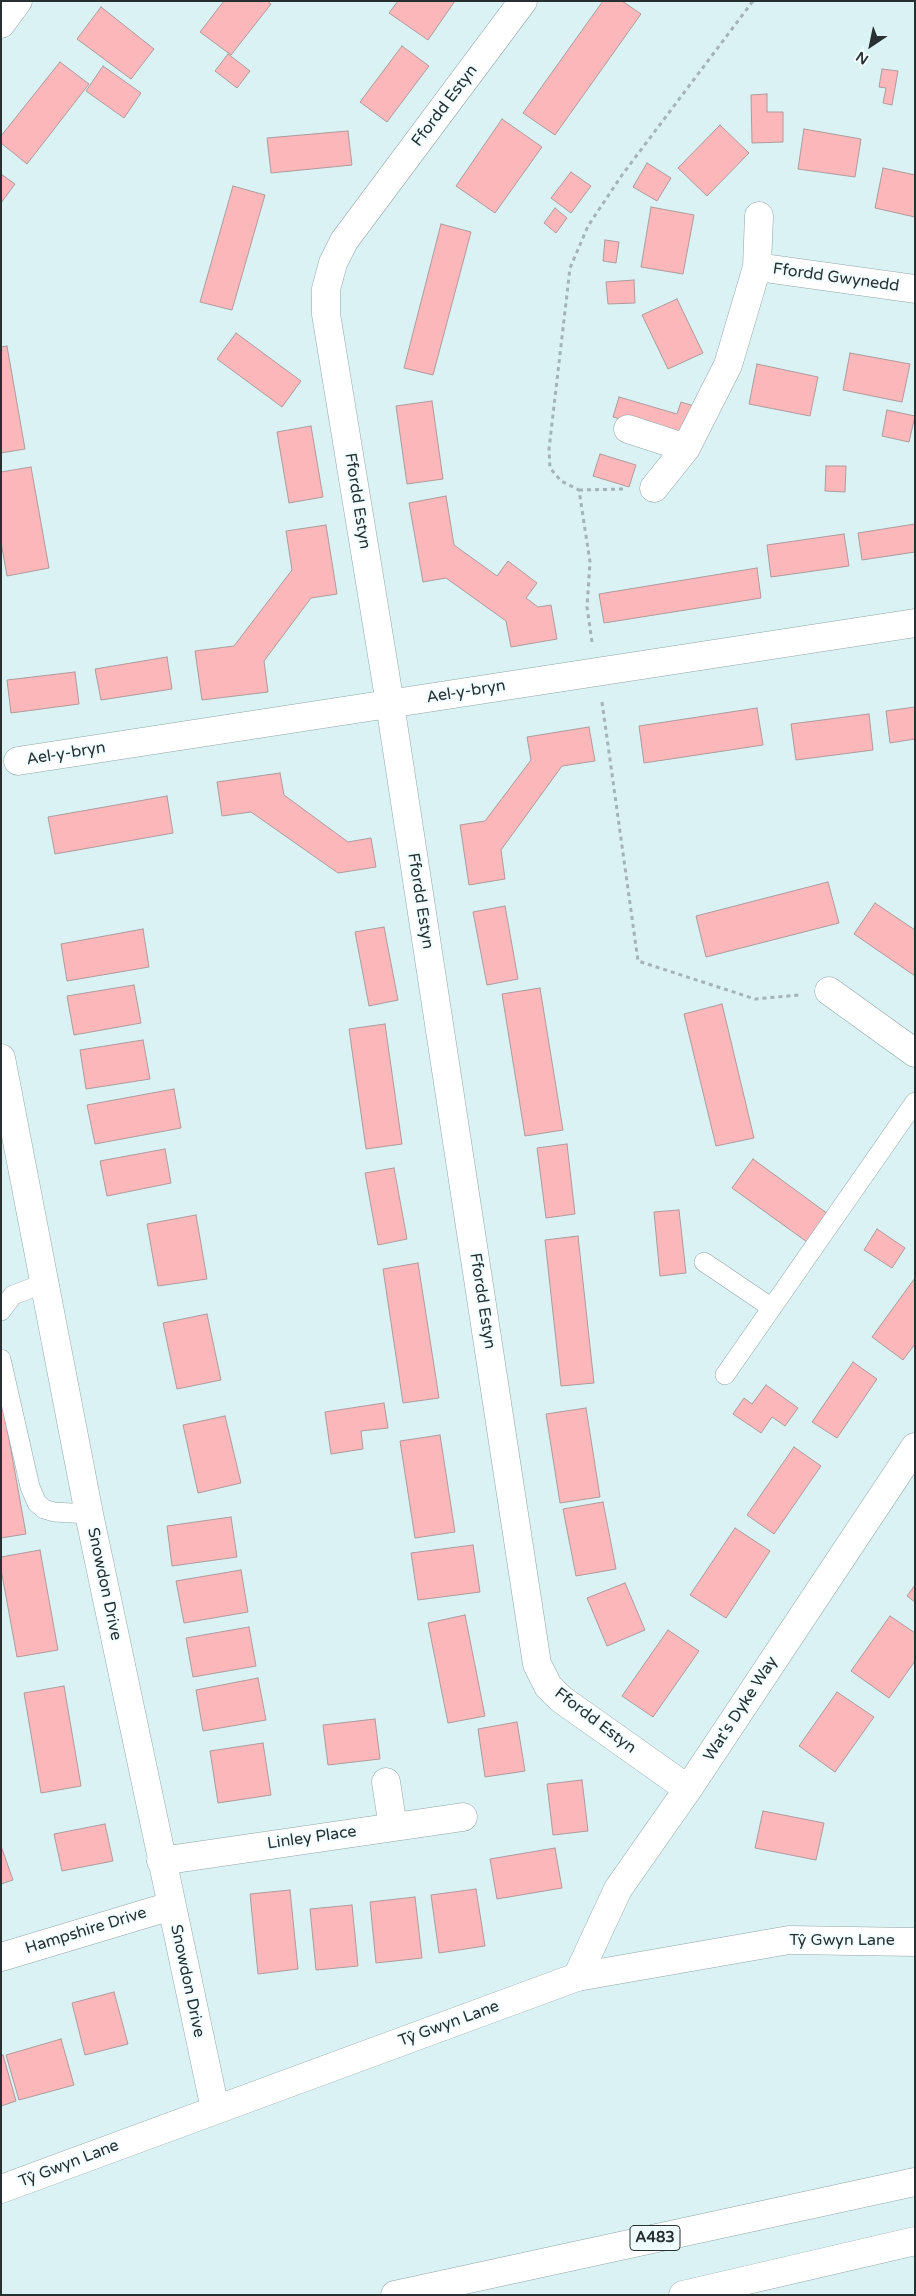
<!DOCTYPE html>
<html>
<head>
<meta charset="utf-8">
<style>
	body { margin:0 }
	#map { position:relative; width:916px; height:2296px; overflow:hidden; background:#dbf2f4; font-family:"Varela Round",sans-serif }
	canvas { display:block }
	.frame { position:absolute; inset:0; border:2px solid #272f30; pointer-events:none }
	.north { position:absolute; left:846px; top:20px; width:50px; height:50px; -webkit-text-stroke:4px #f0fdff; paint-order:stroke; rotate:214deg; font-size:14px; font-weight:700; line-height:20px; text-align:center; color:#272f30 }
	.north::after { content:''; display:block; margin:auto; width:18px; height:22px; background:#272f30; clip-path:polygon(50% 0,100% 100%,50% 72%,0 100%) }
</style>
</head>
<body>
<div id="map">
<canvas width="916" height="2296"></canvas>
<div class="frame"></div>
<div class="north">N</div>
</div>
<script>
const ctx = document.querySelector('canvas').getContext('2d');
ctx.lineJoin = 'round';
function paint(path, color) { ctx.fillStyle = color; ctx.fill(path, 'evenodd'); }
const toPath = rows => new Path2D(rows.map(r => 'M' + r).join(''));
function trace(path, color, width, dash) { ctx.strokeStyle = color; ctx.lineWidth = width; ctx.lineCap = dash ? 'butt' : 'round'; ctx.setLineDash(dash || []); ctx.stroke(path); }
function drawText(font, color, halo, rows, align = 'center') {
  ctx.font = font + ' "Varela Round",sans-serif'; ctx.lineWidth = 4; ctx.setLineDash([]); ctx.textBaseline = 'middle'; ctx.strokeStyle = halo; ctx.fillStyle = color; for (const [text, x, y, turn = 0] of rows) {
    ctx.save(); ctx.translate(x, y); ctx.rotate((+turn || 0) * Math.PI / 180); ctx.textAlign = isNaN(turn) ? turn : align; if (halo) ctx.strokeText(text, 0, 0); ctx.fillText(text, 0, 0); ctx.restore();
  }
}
const building = toPath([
	[224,1,267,1,271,4,231,55,200,32,224,1],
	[398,1,455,1,428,40,389,13,398,1],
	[603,1,622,1,641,14,555,135,523,113,603,1],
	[101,7,154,49,131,79,77,39,101,7],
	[402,46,429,66,387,122,360,102,402,46],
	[228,54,250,71,237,88,215,71,228,54],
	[60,62,89,84,27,164,1,143,1,136,60,62],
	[103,66,141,93,124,118,86,91,103,66],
	[882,69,898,71,892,105,883,103,886,88,879,87,882,69],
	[767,94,767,112,783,112,783,142,752,143,751,95,767,94],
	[502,119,542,147,495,213,456,186,502,119],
	[720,125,749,153,707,196,678,168,720,125],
	[804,129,861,139,855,177,798,169,804,129],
	[348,131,352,165,271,173,267,138,348,131],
	[647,163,671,178,657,201,633,187,647,163],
	[883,168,915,175,915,217,875,208,883,168],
	[571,172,591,186,571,213,551,198,571,172],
	[1,174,15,184,1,203,1,174],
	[233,186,265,195,232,310,200,302,233,186],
	[651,207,694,215,683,274,641,267,651,207],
	[555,208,567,218,556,233,544,223,555,208],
	[441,224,471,232,433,375,404,368,441,224],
	[605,240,619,242,616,263,603,261,605,240],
	[634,280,635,303,608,304,606,282,634,280],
	[677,299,703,353,668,369,642,315,677,299],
	[236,333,301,381,282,407,217,359,236,333],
	[7,346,25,449,1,453,1,347,7,346],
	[850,353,910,364,902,402,843,390,850,353],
	[757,364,818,377,810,416,749,404,757,364],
	[619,397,677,414,681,402,694,406,684,438,613,417,619,397],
	[432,401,443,479,407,484,396,406,432,401],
	[887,410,915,416,909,442,882,436,887,410],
	[311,426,323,497,289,503,277,432,311,426],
	[600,454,636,465,629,487,593,476,600,454],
	[826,466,846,466,845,492,825,491,826,466],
	[31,467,49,568,7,576,1,542,1,472,31,467],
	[446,496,454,545,497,576,508,561,537,583,526,598,538,607,551,605,557,639,511,647,506,621,446,578,423,582,409,503,446,496],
	[915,524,915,552,862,560,858,533,915,524],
	[326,525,337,594,311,598,264,661,268,692,202,700,195,651,234,646,292,570,286,531,326,525],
	[844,534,849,566,771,577,767,545,844,534],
	[757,568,761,598,604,623,599,594,757,568],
	[167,657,172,689,101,700,95,669,167,657],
	[75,672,79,704,11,713,7,680,75,672],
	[915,707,915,739,890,743,886,711,915,707],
	[757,708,763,745,644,763,639,726,757,708],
	[869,714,873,750,796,760,791,724,869,714],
	[589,727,595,761,562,766,501,850,505,879,469,885,460,825,485,821,531,760,527,737,589,727],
	[280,773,284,795,348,842,371,838,376,867,338,873,251,812,222,816,217,782,280,773],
	[167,796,173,833,55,854,48,817,167,796],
	[828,882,839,923,706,957,696,916,828,882],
	[875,903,915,930,915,976,854,934,875,903],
	[505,906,518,979,487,985,473,912,505,906],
	[384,927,398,1000,369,1006,355,932,384,927],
	[143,929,149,967,67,981,61,944,143,929],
	[134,985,141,1023,74,1035,67,996,134,985],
	[540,988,563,1130,525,1136,502,994,540,988],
	[722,1004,754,1138,716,1146,684,1014,722,1004],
	[385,1024,402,1144,366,1149,349,1029,385,1024],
	[143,1040,150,1079,86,1089,80,1050,143,1040],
	[174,1089,181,1128,95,1144,87,1105,174,1089],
	[567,1144,575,1214,546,1218,537,1148,567,1144],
	[165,1149,171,1183,107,1196,100,1161,165,1149],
	[753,1159,828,1214,807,1242,732,1188,753,1159],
	[394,1168,407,1239,378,1245,365,1173,394,1168],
	[679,1210,686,1273,660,1276,654,1212,679,1210],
	[196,1215,207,1279,158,1286,147,1224,196,1215],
	[877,1229,905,1248,892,1268,864,1250,877,1229],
	[578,1236,594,1383,561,1386,545,1240,578,1236],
	[418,1263,439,1398,403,1403,383,1269,418,1263],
	[915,1278,915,1344,903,1360,872,1337,915,1278],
	[207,1314,221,1380,177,1389,163,1323,207,1314],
	[853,1362,877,1379,837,1438,812,1422,853,1362],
	[766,1385,798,1408,785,1426,772,1417,761,1433,733,1414,744,1398,752,1404,766,1385],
	[1,1394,26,1534,1,1538,1,1394],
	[384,1403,388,1428,361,1431,363,1449,331,1454,325,1412,384,1403],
	[586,1408,600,1497,560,1503,546,1414,586,1408],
	[225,1416,241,1483,198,1493,183,1425,225,1416],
	[440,1435,455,1532,415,1538,400,1441,440,1435],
	[794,1447,821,1466,774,1534,747,1515,794,1447],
	[603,1502,616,1569,576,1576,563,1509,603,1502],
	[231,1517,237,1557,172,1566,167,1526,231,1517],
	[735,1528,770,1551,726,1618,690,1595,735,1528],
	[473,1545,480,1592,418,1600,411,1553,473,1545],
	[40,1550,58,1650,17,1657,1,1569,1,1557,40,1550],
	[241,1570,248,1612,184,1623,176,1581,241,1570],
	[625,1583,645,1630,607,1646,587,1598,625,1583],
	[915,1585,915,1602,907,1596,915,1585],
	[465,1615,485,1716,448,1723,428,1623,465,1615],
	[890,1616,915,1633,915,1661,889,1698,851,1671,890,1616],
	[249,1627,256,1666,193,1677,186,1638,249,1627],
	[668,1630,699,1651,653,1717,622,1696,668,1630],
	[258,1678,266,1720,203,1731,196,1690,258,1678],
	[64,1686,81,1786,41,1793,24,1693,64,1686],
	[837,1692,874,1717,835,1772,799,1746,837,1692],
	[375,1719,380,1759,328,1765,323,1725,375,1719],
	[517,1722,525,1771,485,1777,478,1729,517,1722],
	[263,1743,271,1795,218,1803,210,1751,263,1743],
	[582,1780,588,1831,553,1835,547,1784,582,1780],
	[763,1811,824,1823,816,1860,755,1848,763,1811],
	[105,1824,113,1861,62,1871,54,1834,105,1824],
	[1,1846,13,1880,1,1884,1,1846],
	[555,1848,562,1888,497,1899,490,1859,555,1848],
	[476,1889,485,1946,439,1953,431,1895,476,1889],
	[290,1890,298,1969,258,1974,250,1894,290,1890],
	[415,1897,422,1958,376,1963,370,1902,415,1897],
	[352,1905,358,1966,316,1970,310,1909,352,1905],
	[114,1992,128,2044,85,2055,72,2003,114,1992],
	[61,2039,74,2085,19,2100,6,2055,61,2039],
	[3,2055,16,2101,1,2106,1,2056,3,2055]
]);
const path = toPath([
	[579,490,624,489],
	[592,642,587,607,590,562,579,490,561,481,550,468,549,449,570,268,588,226,622,175,753,1],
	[602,702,638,961,755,999,799,995]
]);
const lane = toPath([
	[704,1262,772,1308],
	[1,1311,13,1295,45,1283],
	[1,1359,30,1487,37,1503,44,1509,54,1512,89,1514],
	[725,1375,915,1102]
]);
const street = toPath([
	[523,1,344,241,333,263,326,289,326,314,390,704,537,1664,548,1686,561,1699,688,1789],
	[1,24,18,1],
	[759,216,757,267,915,289],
	[628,429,686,448],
	[654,488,686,448,728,365,757,267],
	[18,761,915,623],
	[829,991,915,1053],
	[1,1058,89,1514,215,2109],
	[386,1782,393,1827],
	[161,1861,463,1817],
	[1,1957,171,1906],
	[577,1977,618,1889,688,1789,915,1447]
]);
const secondary = toPath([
	[1,2189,577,1977,789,1940,915,1942]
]);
const highway = toPath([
	[395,2295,915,2182],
	[683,2295,915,2241]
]);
const shields = [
	[655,2238,50]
];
const shieldNames = [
	["A483",655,2238]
];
const streetNames = [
	["Ffordd Estyn",445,106,-53],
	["Ffordd Gwynedd",836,278,8],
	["Ffordd Estyn",357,501,81],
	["Ael-y-bryn",466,692,-9],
	["Ael-y-bryn",66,754,-9],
	["Ffordd Estyn",420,901,81],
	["Ffordd Estyn",482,1301,81],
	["Snowdon Drive",104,1584,78],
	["Wat's Dyke Way",741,1709,-57],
	["Ffordd Estyn",595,1721,37],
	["Linley Place",312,1838,-8],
	["Hampshire Drive",86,1931,-17],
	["Tŷ Gwyn Lane",842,1941],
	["Snowdon Drive",187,1981,78],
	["Tŷ Gwyn Lane",449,2024,-20],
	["Tŷ Gwyn Lane",69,2164,-21]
];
paint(building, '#fcb7bb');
trace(building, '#ae9a9b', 1);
trace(lane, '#90a5a7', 20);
trace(street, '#90a5a7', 29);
trace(secondary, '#90a5a7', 29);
trace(highway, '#90a5a7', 29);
trace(path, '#a2b4b6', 3, [4, 4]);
trace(lane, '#fff', 19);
trace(street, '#fff', 28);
trace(secondary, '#fff', 28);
trace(highway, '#fff', 28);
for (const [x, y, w] of shields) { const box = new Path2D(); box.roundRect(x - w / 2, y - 12.5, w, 25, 4); ctx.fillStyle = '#f0fdff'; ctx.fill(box); trace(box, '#272f30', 1); }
drawText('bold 15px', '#272f30', null, shieldNames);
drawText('16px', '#272f30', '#f0fdff', streetNames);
</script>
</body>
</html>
